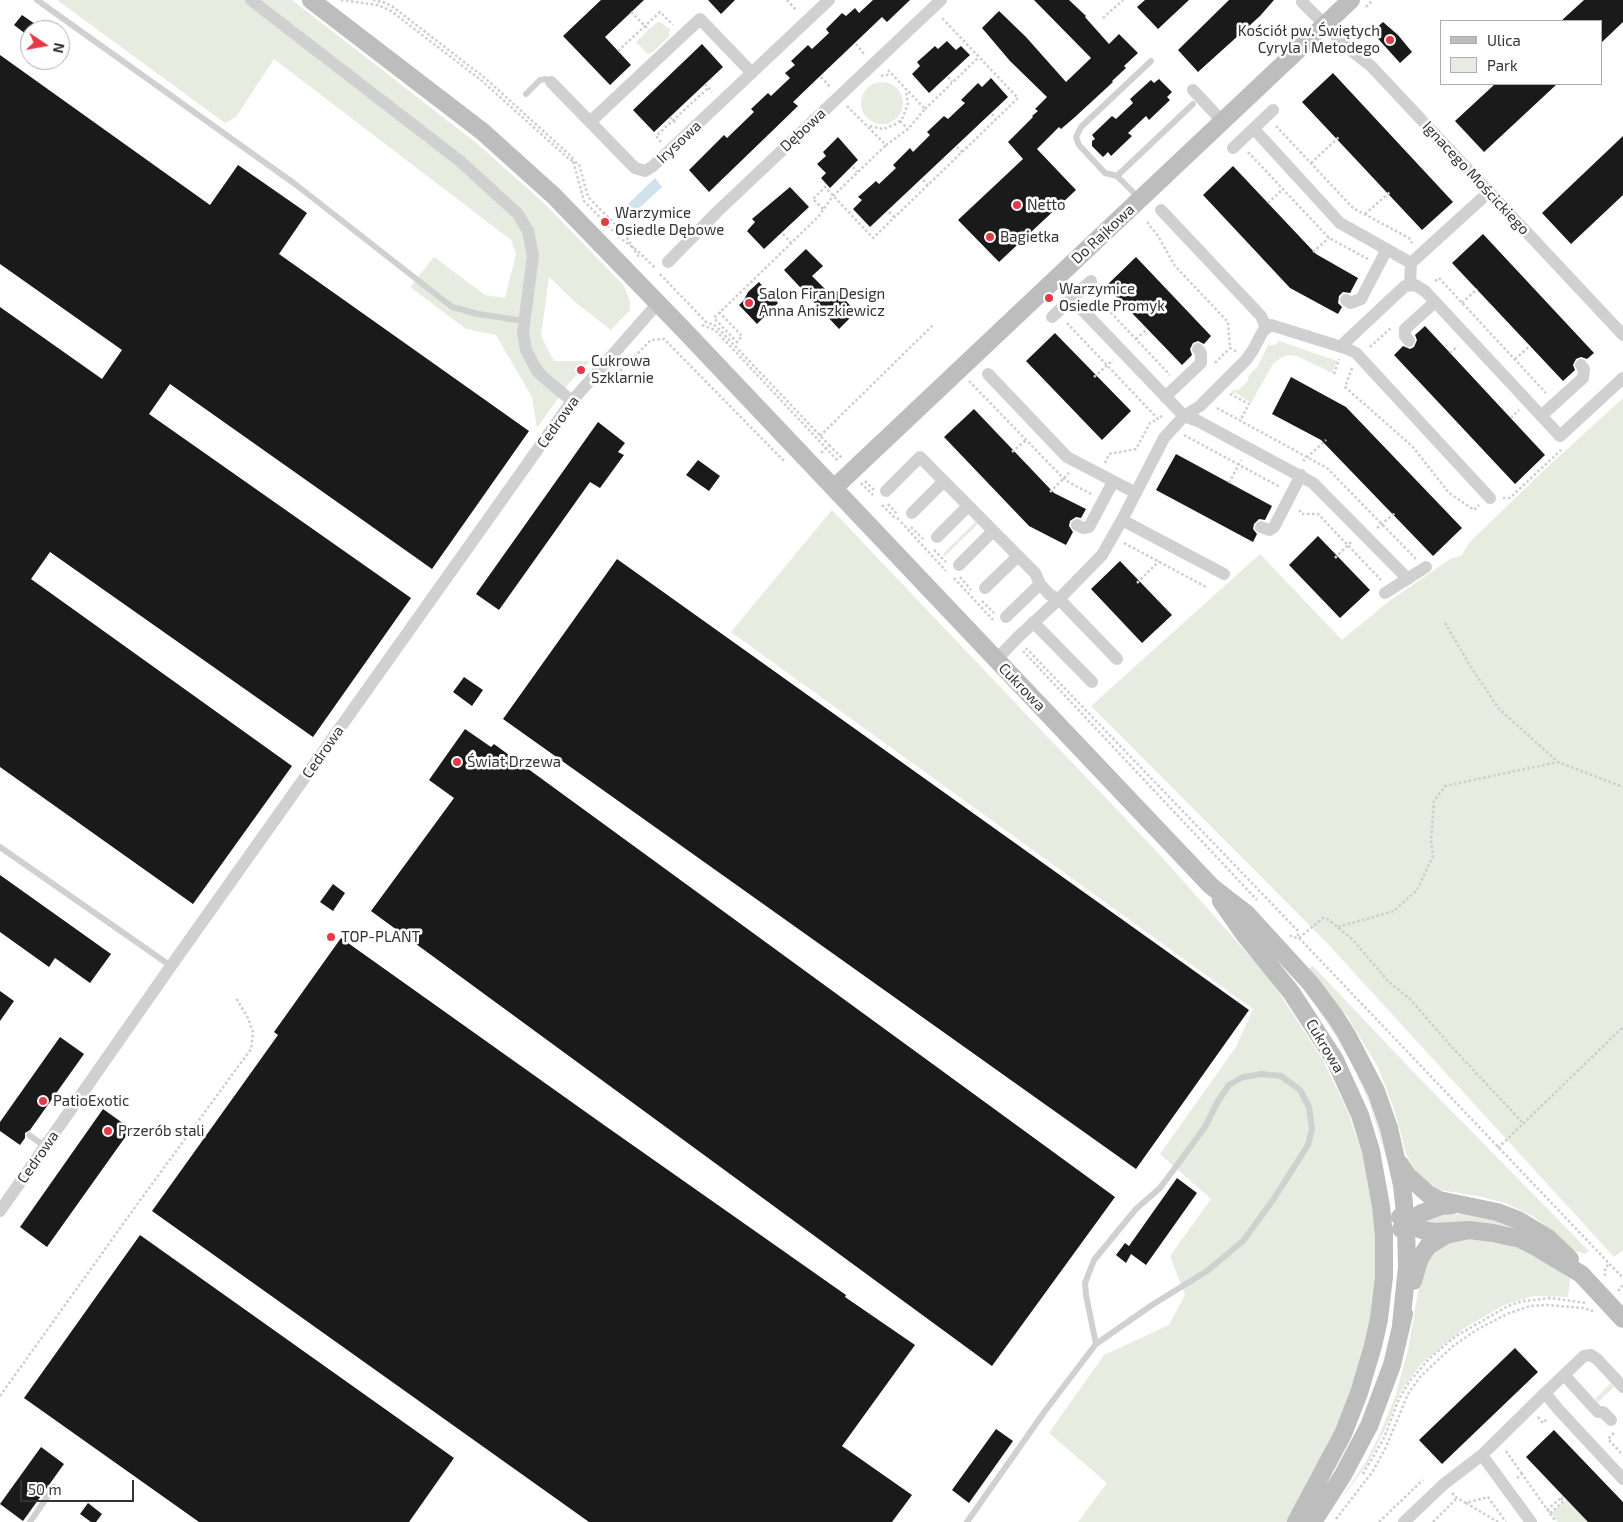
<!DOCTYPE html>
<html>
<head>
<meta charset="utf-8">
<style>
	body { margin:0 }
	#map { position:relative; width:1623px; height:1522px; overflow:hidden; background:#fff; font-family:"Exo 2",sans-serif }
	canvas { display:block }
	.legend { position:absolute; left:1440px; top:20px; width:162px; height:65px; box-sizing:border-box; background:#fff; border:1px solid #adadad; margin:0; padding:6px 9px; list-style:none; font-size:15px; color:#333 }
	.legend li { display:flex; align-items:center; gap:10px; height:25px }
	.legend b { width:25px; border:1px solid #adadad }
	.north { position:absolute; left:20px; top:20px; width:50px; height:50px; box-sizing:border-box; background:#fff; border:1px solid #adadad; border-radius:50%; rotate:102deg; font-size:14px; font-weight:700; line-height:20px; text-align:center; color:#333 }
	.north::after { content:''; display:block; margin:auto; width:18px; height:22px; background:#e63946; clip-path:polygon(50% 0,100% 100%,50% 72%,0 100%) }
	.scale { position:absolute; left:20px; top:1480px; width:114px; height:22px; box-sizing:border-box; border:2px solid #333; border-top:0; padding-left:6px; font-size:15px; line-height:18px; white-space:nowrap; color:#333; -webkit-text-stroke:4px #fff; paint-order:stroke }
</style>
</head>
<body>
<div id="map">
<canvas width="1623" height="1522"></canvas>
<ul class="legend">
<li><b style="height:6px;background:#bdbdbd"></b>Ulica</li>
<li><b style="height:14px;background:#e6ecdf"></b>Park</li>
</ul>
<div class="north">N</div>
<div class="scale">50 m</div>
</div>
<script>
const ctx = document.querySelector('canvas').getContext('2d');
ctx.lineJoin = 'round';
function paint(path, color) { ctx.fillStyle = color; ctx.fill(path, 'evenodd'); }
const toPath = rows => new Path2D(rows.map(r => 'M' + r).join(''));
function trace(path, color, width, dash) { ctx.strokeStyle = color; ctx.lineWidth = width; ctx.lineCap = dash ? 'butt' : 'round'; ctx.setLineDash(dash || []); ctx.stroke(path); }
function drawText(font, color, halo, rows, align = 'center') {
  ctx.font = font + ' "Exo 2",sans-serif'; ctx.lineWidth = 5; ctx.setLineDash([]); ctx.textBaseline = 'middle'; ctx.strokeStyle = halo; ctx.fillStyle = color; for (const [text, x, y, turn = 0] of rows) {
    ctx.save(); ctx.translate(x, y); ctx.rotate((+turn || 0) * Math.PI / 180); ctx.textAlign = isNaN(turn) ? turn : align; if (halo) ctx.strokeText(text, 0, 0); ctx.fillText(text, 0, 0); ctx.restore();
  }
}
const green = toPath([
	[57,0,292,0,475,142,545,204,624,286,630,302,630,310,611,330,575,302,549,277,541,336,554,361,590,361,569,383,537,428,532,397,496,335,466,329,410,287,434,257,485,295,505,298,516,254,511,240,274,59,236,117,225,123],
	[660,22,671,30,668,33,670,35,653,52,648,54,636,42,656,23],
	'861 103a21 21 0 1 1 42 0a21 21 0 1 1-42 0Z',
	[1279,341,1337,361,1332,373,1297,356,1289,355,1282,357,1273,364,1251,403,1235,392,1234,394,1231,393,1234,390,1238,390,1247,382,1249,375,1258,366,1268,345,1275,345],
	[1623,398,1623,1250,1614,1257,1327,943,1091,706,1260,554,1342,640,1388,602,1450,559,1461,556,1469,543,1540,474],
	[832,510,1160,855,1271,980,1324,1062,1348,1112,1366,1165,1373,1204,1376,1243,1374,1296,1367,1342,1354,1383,1335,1430,1288,1522,1078,1522,1107,1483,1049,1433,1104,1355,1169,1325,1185,1295,1170,1256,1211,1199,1160,1154,1236,1047,1253,1009,731,632],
	[975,522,978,524,945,556,943,554],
	[1313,966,1424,1083,1589,1251,1585,1254,1572,1250,1554,1233,1534,1217,1520,1210,1505,1203,1478,1196,1439,1190,1418,1175,1406,1154,1395,1112,1378,1067,1347,1016,1309,968],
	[1319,1008,1324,1010,1376,1107,1396,1198,1387,1159,1369,1102,1353,1066,1334,1033,1318,1010],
	[1444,1214,1468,1214,1492,1219,1515,1227,1518,1230,1430,1225,1421,1220],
	[1469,1238,1494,1241,1526,1250,1558,1268,1570,1279,1568,1297,1534,1296,1504,1305,1463,1329,1421,1364,1401,1391,1387,1425,1367,1465,1338,1503,1366,1462,1380,1434,1395,1397,1408,1350,1420,1280,1431,1253,1447,1242],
	[1611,1383,1614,1387,1598,1402,1595,1399],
	[1566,1500,1588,1522,1558,1522,1551,1513]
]);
const water = toPath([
	[655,178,662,187,635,212,628,204]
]);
const building = toPath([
	[601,0,644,0,605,37,631,65,610,85,563,36],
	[708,0,735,0,721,14],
	[873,0,910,0,887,22,882,17,818,78,793,102,798,106,709,192,689,170,724,135,727,138,754,112,751,109,768,93,771,96,790,78,785,73,795,65,791,61,808,45,812,49,829,33,826,29,842,13,846,16,855,8,859,13],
	[1034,0,1069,0,1086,16,1085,17,1109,44,1119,34,1138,53,1124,66,1126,68,1112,81,1113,82,1075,117,1061,129,1059,127,1037,149,1076,190,999,262,958,220,1023,159,1008,142,1033,117,1032,116,1038,111,1035,109,1047,97,1010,61,982,28,999,11,1026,37,1066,82,1091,58],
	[1145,0,1189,0,1158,29,1137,7],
	[1229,0,1274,0,1260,16,1198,72,1178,50],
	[1584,0,1623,0,1623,22,1602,42,1602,21,1561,21],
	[22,15,35,24,27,35,14,25],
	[1383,22,1398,35,1412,52,1400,63,1372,32],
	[947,41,956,50,961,46,970,55,929,93,912,74,920,66,917,62,925,55,935,46,938,49],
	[702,44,723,67,654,132,633,110],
	[0,55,210,205,238,165,307,213,279,254,529,431,432,569,170,384,149,414,411,598,313,737,50,552,31,579,292,766,193,904,0,767,0,307,102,379,122,350,0,264],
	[1333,73,1453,202,1422,230,1302,102],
	[991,78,1008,97,870,227,853,209,862,200,858,197,876,181,879,184,896,168,893,165,910,148,913,152,930,135,927,132,944,116,948,119,965,103,961,100,978,83,982,87],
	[1159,79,1172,92,1167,97,1170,100,1149,120,1146,116,1128,133,1132,136,1111,156,1108,152,1103,157,1092,146,1092,141,1095,139,1092,135,1112,116,1116,119,1133,103,1130,99,1151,80,1154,83],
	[1495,84,1557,84,1484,152,1455,121],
	[1623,136,1623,195,1571,244,1542,213],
	[838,137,858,160,830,188,821,178,826,173,817,164,826,156,823,152],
	[1233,166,1316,254,1358,278,1350,293,1343,292,1339,296,1338,303,1342,307,1338,314,1290,288,1203,195],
	[790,187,809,207,764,249,747,231,755,222,752,219],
	[1483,234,1594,353,1587,359,1581,357,1576,359,1573,365,1575,370,1563,381,1452,263],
	[806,249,823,266,812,276,832,296,837,291,856,312,839,329,784,270],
	[1136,257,1211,336,1204,344,1198,341,1193,343,1190,349,1192,355,1182,365,1106,286],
	[759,282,778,303,757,324,739,305,744,300,748,292],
	[1425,326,1545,455,1515,484,1394,355,1403,346,1410,349,1414,347,1417,340,1415,335],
	[1055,333,1131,411,1102,440,1026,361],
	[1291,377,1346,407,1462,528,1433,556,1321,440,1272,414],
	[974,409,1054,493,1086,509,1081,518,1076,517,1070,521,1069,526,1073,532,1066,545,1029,526,944,437],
	[598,422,625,443,618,452,624,455,600,488,590,482,499,610,476,594],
	[1176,454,1272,506,1265,520,1259,519,1254,524,1253,529,1257,534,1253,542,1156,490],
	[698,460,720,476,709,491,686,475],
	[1318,536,1370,590,1340,618,1289,565],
	[617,559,1249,1010,1136,1169,503,719],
	[1120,561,1172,615,1142,643,1091,589],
	[464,677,483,690,472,706,453,692],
	[465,729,491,747,494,744,1115,1197,992,1366,371,911,454,798,429,780],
	[0,875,111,954,90,983,55,958,49,967,0,932],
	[333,884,345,893,333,911,320,902],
	[341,938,604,1125,846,1295,845,1297,915,1345,842,1446,912,1495,892,1522,589,1522,152,1211,278,1035,274,1032],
	[0,991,14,1001,0,1021],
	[60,1037,84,1054,30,1130,25,1133,25,1138,20,1145,0,1131,0,1122],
	[103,1109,131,1129,47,1247,20,1227],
	[1177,1178,1197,1193,1146,1265,1131,1254,1126,1263,1116,1255,1125,1243,1129,1246],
	[140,1235,454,1458,409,1522,199,1522,24,1398],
	[1515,1348,1538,1372,1442,1464,1419,1440],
	[996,1429,1013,1441,969,1503,952,1490],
	[1554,1430,1623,1502,1623,1522,1588,1522,1526,1457],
	[41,1447,64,1464,23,1521,0,1504],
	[88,1503,102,1514,96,1522,91,1522,80,1514]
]);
const path = toPath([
	[341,0,378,5,391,11,482,81,570,160,579,164,588,197,624,233,640,259],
	[373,0,386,3,393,7,485,78,572,157,584,201,620,238,638,251,655,268],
	[787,0,797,11],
	[1366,7,1373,0],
	[631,12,649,30],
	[1103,18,1123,0],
	[856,44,864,54],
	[618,51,660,12,673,25],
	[881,76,892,74],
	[821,77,830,87],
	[948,77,952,82],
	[705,84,712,92],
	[847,106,886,145,908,129,925,109,888,70],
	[925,109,979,57],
	[992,114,996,119],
	[670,117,677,124],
	[900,121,908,129],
	[870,126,883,129,894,125,900,121,903,117,908,104,906,91],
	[1276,126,1353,208,1409,238,1412,243],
	[661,142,656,136,708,88],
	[957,147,962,152],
	[1248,152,1329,238,1368,259],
	[1311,163,1339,137],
	[853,167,857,172],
	[923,180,928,185],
	[1268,203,1283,189],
	[823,209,813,199,825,187,873,238,1018,98,942,18],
	[889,212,894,217],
	[1365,214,1390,192],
	[1147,222,1158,236,1175,266,1228,322,1230,348,1237,352],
	[783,234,791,243],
	[1313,252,1329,238],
	[660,274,706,322,716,326,829,445,821,453],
	[1435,281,1439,278,1546,393],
	[1097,298,1170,375],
	[1462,303,1477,289],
	[719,312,742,336,737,342,714,318,818,217,833,196,886,145],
	[1067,323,1158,419,1164,414],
	[702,325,715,330,839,462],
	[1136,339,1147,329],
	[1370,347,1392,327],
	[1450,353,1458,346],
	[1515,359,1530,346],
	[1215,363,1230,348],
	[1352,368,1345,387,1413,447,1449,493,1474,510,1479,505],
	[1334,374,1339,359],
	[1094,377,1113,360],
	[613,378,651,340,664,339,785,462],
	[969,381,1065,480,1091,494],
	[1230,394,1249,404,1240,421],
	[1217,408,1327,468,1416,559],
	[1511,418,1519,410],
	[1184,435,1280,487],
	[820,436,934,324],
	[829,445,842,458],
	[1012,452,1026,440],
	[1303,461,1326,440],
	[1105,463,1109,454,1136,449,1150,423,1158,419],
	[865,481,874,490],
	[861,483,873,495],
	[1229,483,1241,460],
	[1050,492,1069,473],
	[1503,498,1510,498,1561,450],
	[888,504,898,515],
	[882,505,894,517,901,520],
	[1299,510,1302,514,1318,514,1381,580],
	[901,522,946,571],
	[911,527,923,539],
	[1377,528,1395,513],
	[1124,543,1208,588],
	[934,550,946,562],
	[1335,558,1352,541],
	[960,577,971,590],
	[954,578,993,620],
	[1137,583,1159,561],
	[982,601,994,613],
	[1445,623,1471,667,1499,709,1558,762,1623,787],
	[1026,648,1298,931,1298,937],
	[1023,651,1257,900],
	[1338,927,1394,911,1417,890,1433,856,1431,841,1434,801,1445,786,1558,762],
	[1290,935,1292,937,1299,938,1623,1278],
	[1299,938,1323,918,1329,920,1353,940,1388,981,1410,999,1450,1045,1523,1123],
	[1498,1148,1623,1027],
	[1605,1276,1605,1268,1609,1264],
	[1618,1291,1623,1285],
	[0,1396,133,1210,251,1049,253,1032,248,1018,236,998],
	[1538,1417,1543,1423,1548,1418],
	[1614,1433,1608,1439,1623,1455],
	[1506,1451,1522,1474],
	[1363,1474,1384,1438,1399,1399,1409,1382,1429,1359,1456,1336,1508,1306,1523,1301,1551,1298,1586,1303],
	[1517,1478,1522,1474,1556,1522],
	[1452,1493,1457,1498,1466,1503,1488,1497,1506,1522],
	[1466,1503,1498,1522],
	[1547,1510,1563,1496],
	[1550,1513,1564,1501,1561,1498],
	[1336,1519,1373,1471,1386,1447,1408,1394,1420,1377,1453,1346,1478,1329,1507,1314,1530,1306,1547,1305,1583,1308,1593,1311],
	[1379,1522,1423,1480],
	[1433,1522,1457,1498]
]);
const lane = toPath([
	[37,0,295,184,452,307,478,314,524,321],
	[526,94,540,80,546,79,551,82],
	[1117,176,1193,104],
	[1139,198,1117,176,1105,173,1079,145,1076,137,1081,127,1151,61],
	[0,847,171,966],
	[29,1135,46,1147],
	[30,1522,54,1487],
	[967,1522,1045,1411,1096,1344,1152,1305,1207,1271,1243,1241,1273,1200,1308,1145,1312,1129,1309,1107,1300,1090,1281,1076,1262,1074,1243,1077,1229,1085,1218,1101,1205,1127,1172,1172,1160,1188,1136,1209,1094,1260,1085,1283,1086,1295,1096,1344]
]);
const street = toPath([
	[251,0,460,161,518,214,528,231,533,256,523,332,526,350,536,369,542,376,572,401],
	[1303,0,1302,2,1348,48,1371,66,1623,335],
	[551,82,635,168,645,171,653,166,829,0],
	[1193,90,1223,122],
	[590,122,700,19,752,73],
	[1254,129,1340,223,1411,263],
	[1233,148,1273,110],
	[1161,210,1261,316,1266,327],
	[668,262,718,211,941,0],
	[1410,284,1411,263,1489,192],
	[1072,299,1184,416,1198,421,1313,483,1408,579],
	[1346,300,1350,303,1361,299,1387,249],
	[1052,317,1091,281],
	[1409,341,1405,336,1405,329,1435,302],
	[1341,346,1405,286,1415,285,1425,291,1560,436,1623,378],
	[988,374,1067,457,1136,493],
	[1165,397,1201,363,1201,353,1198,349],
	[1541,416,1583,378,1584,369,1581,365],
	[886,491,920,457,1035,573,1040,584,1050,595,1059,599,1117,659],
	[912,513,944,481],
	[1122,520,1224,574],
	[1077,525,1083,528,1089,527,1113,482],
	[1261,527,1269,530,1274,527,1301,475],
	[937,537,968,506],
	[959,565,993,531],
	[985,588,1018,556],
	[1385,593,1426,567],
	[1006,617,1040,584],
	[1033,622,1092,682],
	[996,660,1017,638,1059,599,1102,555,1122,520,1164,438,1184,416,1200,406,1246,360,1253,350,1263,331,1271,325,1348,349,1356,353,1490,498],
	[0,1211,171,966,572,401,658,303],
	[1564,1375,1598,1412,1603,1412,1611,1420],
	[1545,1393,1584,1356,1591,1355,1597,1359,1623,1387],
	[1482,1455,1531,1522],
	[1404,1522,1444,1484,1482,1455,1545,1393,1558,1409,1623,1479]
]);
const secondary = toPath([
	[311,0,483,132,554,196,682,328,1211,886,1247,914,1311,984,1335,1016,1347,1035,1376,1091,1389,1128,1402,1185,1406,1223,1407,1267,1401,1325],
	[834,488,1351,0],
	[1221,901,1244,934,1291,992,1335,1060,1360,1115,1371,1151,1381,1206,1384,1236,1384,1277,1379,1319,1373,1346,1359,1393,1343,1434,1296,1522],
	[1400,1164,1408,1176,1428,1194,1439,1200,1497,1212,1518,1220,1548,1238,1570,1259],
	[1400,1217,1406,1223,1422,1230,1434,1232,1469,1230,1493,1233,1520,1239,1536,1247,1581,1274,1623,1319],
	[1401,1229,1406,1223,1422,1213,1441,1206,1453,1205],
	[1413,1281,1420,1258,1428,1246,1446,1235,1469,1230],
	[1313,1522,1343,1475,1369,1426,1392,1365,1404,1314]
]);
const markers = [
	[1390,40,5,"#e63946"],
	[1017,205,5,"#e63946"],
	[605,222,5,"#e63946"],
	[990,237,5,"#e63946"],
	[1049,298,5,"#e63946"],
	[749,303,5,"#e63946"],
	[581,370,5,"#e63946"],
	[457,762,5,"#e63946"],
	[331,937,5,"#e63946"],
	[43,1101,5,"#e63946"],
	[108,1131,5,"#e63946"]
];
const poiNames = [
	["Kościół pw. Świętych",1380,31,"right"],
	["Cyryla i Metodego",1380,48,"right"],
	["Netto",1027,205],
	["Warzymice",615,213],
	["Osiedle Dębowe",615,230],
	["Bagietka",1000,237],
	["Warzymice",1059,289],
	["Osiedle Promyk",1059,306],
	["Salon Firan Design",759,294],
	["Anna Aniszkiewicz",759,311],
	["Cukrowa",591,361],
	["Szklarnie",591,378],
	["Świat Drzewa",467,762],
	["TOP-PLANT",341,937],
	["PatioExotic",53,1101],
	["Przerób stali",118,1131]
];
const streetNames = [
	["Dębowa",803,130,-43],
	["Irysowa",679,142,-43],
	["Ignacego Mościckiego",1476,178,47],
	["Do Rajkowa",1103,234,-43],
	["Cedrowa",558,422,-54],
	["Cukrowa",1022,687,46],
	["Cedrowa",323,752,-55],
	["Cukrowa",1325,1046,59],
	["Cedrowa",38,1157,-55]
];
paint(green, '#e6ecdf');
paint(water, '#cfe2ee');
paint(building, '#1a1a1a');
trace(path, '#cdcdcd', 2.5, [2.5, 2.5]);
trace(lane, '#d0d0d0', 6);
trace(street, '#d0d0d0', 12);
trace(secondary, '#bdbdbd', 18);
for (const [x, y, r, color] of markers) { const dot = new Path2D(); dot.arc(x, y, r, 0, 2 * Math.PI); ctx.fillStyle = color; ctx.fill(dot); trace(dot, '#fff', 2); }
drawText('15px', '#333', '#fff', poiNames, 'left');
drawText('15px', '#333', '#fff', streetNames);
</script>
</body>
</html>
